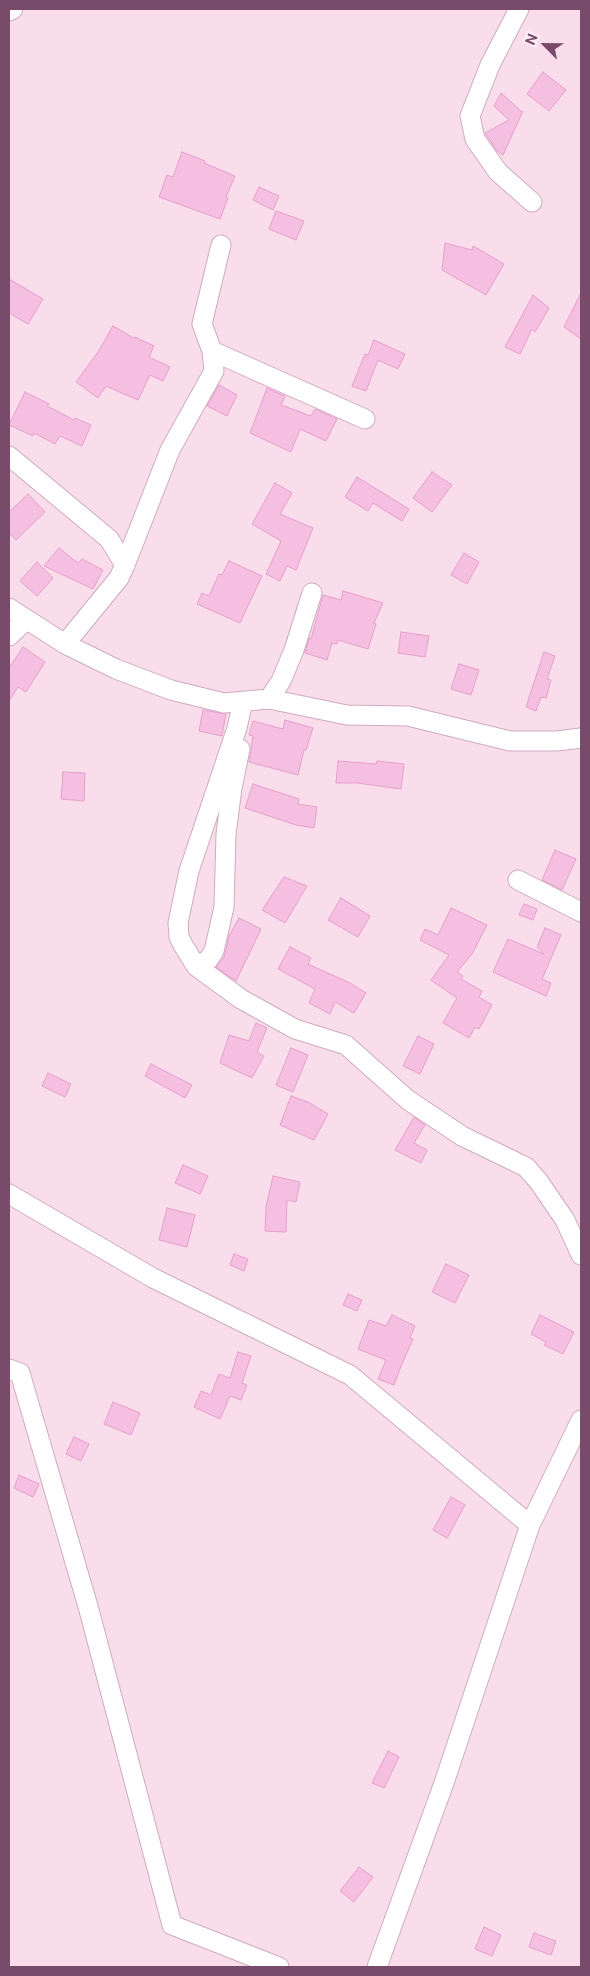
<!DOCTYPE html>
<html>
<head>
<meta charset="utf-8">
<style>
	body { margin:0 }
	#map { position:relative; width:590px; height:1976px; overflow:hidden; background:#fde9f1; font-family:"Public Sans",sans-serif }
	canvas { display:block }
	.frame { position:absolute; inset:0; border:10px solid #794b6a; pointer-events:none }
	.north { position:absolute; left:520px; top:20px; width:50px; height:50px; -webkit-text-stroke:4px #fff0f6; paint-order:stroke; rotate:293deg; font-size:14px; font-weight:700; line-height:20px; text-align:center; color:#794b6a }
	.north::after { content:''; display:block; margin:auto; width:18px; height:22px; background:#794b6a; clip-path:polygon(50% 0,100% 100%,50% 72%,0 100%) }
</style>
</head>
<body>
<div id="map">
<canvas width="590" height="1976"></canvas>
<div class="frame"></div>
<div class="north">N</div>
</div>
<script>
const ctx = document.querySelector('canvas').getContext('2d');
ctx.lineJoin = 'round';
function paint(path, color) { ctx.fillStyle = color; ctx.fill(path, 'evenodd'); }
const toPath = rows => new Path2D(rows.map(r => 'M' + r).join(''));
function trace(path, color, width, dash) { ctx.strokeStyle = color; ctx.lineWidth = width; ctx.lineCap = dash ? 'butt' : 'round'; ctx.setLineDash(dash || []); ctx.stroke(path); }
const residential = toPath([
	[9,9,581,9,581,1967,9,1967]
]);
const building = toPath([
	[543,72,566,90,549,111,527,94,543,72],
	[501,93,522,112,523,111,503,155,497,151,485,133,509,120,494,106,501,93],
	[182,152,205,161,204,163,235,176,226,197,228,198,220,219,159,197,167,175,173,177,182,152],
	[259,187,279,196,273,210,253,200,259,187],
	[276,211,304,221,296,240,269,229,276,211],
	[445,243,472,250,473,246,504,264,486,295,442,270,445,243],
	[9,279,43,299,28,324,9,313,9,279],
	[581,293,581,339,564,327,581,293],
	[533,295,549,308,535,332,532,329,520,354,505,347,533,295],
	[113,326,135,339,135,337,154,346,149,357,170,367,163,381,150,375,138,400,106,386,98,398,76,382,98,352,113,326],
	[374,340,405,354,398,369,378,360,366,391,352,386,365,354,368,355,374,340],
	[219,385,237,395,227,416,207,406,219,385],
	[267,388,285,396,281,405,311,416,315,409,337,419,326,441,300,429,291,452,250,433,267,388],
	[25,392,49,404,47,406,74,420,75,418,91,425,82,446,60,436,55,444,34,433,33,436,9,425,25,392],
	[432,472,452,485,432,512,413,498,432,472],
	[357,477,409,509,402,521,373,503,368,511,345,497,357,477],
	[275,483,292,493,280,514,313,528,296,570,287,566,280,581,266,574,281,541,252,524,275,483],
	[28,494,45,512,16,540,9,533,9,512,28,494],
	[59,548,78,563,82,559,103,570,93,589,44,566,59,548],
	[464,553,479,562,467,584,451,575,464,553],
	[229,561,262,576,240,623,197,604,202,593,209,596,219,574,222,575,229,561],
	[37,562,53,578,37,596,20,581,37,562],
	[343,591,383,603,374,623,376,624,368,649,338,640,337,644,332,643,327,660,305,653,309,638,311,639,323,595,341,600,343,591],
	[401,632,429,636,425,657,398,653,401,632],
	[23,647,45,662,26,692,18,687,9,701,9,668,23,647],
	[544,652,555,656,547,679,551,680,546,698,541,697,536,711,526,707,544,652],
	[459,664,479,670,471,695,451,689,459,664],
	[203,710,226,714,222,736,199,731,203,710],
	[285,720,313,728,306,750,304,750,298,775,249,762,253,736,249,735,253,721,283,729,285,720],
	[338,761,376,764,377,761,404,764,401,789,357,783,336,783,338,761],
	[63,772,85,773,84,801,61,799,63,772],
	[253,784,299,799,298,804,317,807,314,828,296,825,245,808,253,784],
	[555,850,576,859,562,890,542,880,555,850],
	[284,877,307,886,285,923,262,910,284,877],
	[341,898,370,916,358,937,328,920,341,898],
	[524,904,537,909,533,920,519,915,524,904],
	[451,908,487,925,472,954,457,972,463,976,461,979,482,991,479,997,492,1005,479,1029,475,1027,469,1038,443,1023,457,998,431,980,449,955,420,940,425,929,438,935,451,908],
	[239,918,261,929,236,981,216,967,224,957,229,936,239,918],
	[545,928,561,935,542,979,551,983,546,996,493,972,508,939,544,954,537,947,545,928],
	[290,947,311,958,308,964,350,983,366,993,354,1013,335,1002,330,1014,309,1003,315,989,278,969,290,947],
	[256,1023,267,1028,257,1052,264,1056,252,1078,220,1063,229,1035,249,1041,256,1023],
	[418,1036,434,1044,420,1074,403,1066,418,1036],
	[291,1048,308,1055,293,1092,276,1085,291,1048],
	[151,1064,192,1085,185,1098,145,1076,151,1064],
	[48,1073,71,1084,65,1097,42,1086,48,1073],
	[291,1096,308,1102,328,1114,314,1140,280,1125,291,1096],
	[414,1117,425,1125,414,1143,427,1150,421,1163,395,1150,414,1117],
	[183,1165,208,1176,200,1194,175,1183,183,1165],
	[273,1176,300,1182,296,1202,287,1200,286,1232,265,1231,266,1207,273,1176],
	[167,1208,195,1215,187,1247,159,1240,167,1208],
	[234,1254,248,1259,244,1271,230,1265,234,1254],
	[446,1264,469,1275,455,1303,432,1292,446,1264],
	[348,1294,362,1300,357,1311,343,1305,348,1294],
	[392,1315,415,1326,410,1338,413,1339,401,1366,394,1385,378,1379,386,1360,358,1349,369,1320,386,1326,392,1315],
	[540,1315,574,1332,563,1354,544,1345,546,1342,531,1334,540,1315],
	[238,1352,251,1356,242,1383,247,1385,241,1400,230,1396,220,1419,194,1407,201,1391,211,1395,219,1374,230,1378,238,1352],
	[113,1402,140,1413,131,1435,104,1424,113,1402],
	[74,1437,89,1444,81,1461,66,1454,74,1437],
	[19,1475,39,1484,33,1497,14,1488,19,1475],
	[451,1497,465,1505,447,1538,433,1530,451,1497],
	[388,1751,399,1757,384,1788,372,1783,388,1751],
	[359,1867,373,1877,354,1902,340,1891,359,1867],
	[484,1927,501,1935,492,1956,475,1949,484,1927],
	[534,1933,556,1941,551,1955,529,1947,534,1933]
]);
const minor = toPath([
	[519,9,490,65,470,116,475,139,498,172,532,202],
	[9,11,13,9],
	[212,351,365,419],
	[9,456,109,539,125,565,119,578,65,644],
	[125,565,170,450,214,371,212,351,202,324,221,245],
	[9,608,65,644,116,669,171,690,224,703,269,699,281,681,294,650,312,593],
	[9,636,26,620],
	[269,699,347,715,408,716,510,741,557,741,581,738],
	[243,701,237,728,189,871,178,923,179,937,183,945,196,966,241,999,295,1029,346,1045,408,1100,462,1136,526,1167,539,1182,565,1220,581,1255],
	[518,880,581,912],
	[196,966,208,960,214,951,224,907,226,834,232,788,240,749],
	[9,1194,153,1278,350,1375,530,1525],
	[9,1369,20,1373,89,1610,172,1925,279,1967],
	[377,1967,444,1783,530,1525,581,1420]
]);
paint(residential, '#faddea');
paint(building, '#f4bfe0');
trace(building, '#e79fcd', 1);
trace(minor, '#ceabc0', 21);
trace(minor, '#fff', 19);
</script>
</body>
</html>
